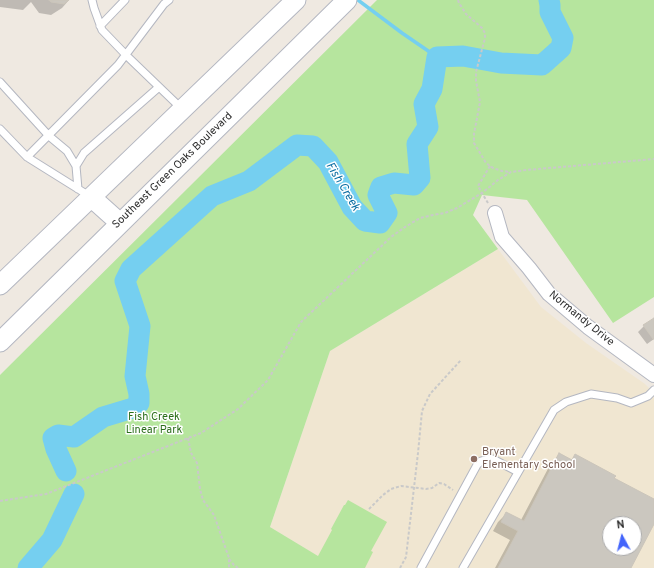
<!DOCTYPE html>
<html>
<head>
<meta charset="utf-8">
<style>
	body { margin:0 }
	#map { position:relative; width:654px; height:568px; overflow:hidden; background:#efe9e1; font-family:Overpass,sans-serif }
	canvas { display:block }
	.north { position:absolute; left:602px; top:516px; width:40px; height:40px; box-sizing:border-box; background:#fff; border:1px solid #ababab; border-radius:50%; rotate:353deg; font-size:11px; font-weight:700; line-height:16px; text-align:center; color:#2e2e2e }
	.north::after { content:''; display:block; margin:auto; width:14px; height:18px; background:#4264fb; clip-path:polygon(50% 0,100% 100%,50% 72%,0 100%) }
</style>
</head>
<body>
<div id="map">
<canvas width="654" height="568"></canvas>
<div class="north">N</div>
</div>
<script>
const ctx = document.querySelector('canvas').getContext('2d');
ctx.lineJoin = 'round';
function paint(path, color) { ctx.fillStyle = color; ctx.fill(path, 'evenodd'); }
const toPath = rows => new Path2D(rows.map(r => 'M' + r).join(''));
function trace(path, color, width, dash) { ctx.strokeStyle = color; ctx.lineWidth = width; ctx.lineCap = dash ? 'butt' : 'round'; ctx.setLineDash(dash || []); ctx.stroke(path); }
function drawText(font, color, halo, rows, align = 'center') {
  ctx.font = font + ' Overpass,sans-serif'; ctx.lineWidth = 3; ctx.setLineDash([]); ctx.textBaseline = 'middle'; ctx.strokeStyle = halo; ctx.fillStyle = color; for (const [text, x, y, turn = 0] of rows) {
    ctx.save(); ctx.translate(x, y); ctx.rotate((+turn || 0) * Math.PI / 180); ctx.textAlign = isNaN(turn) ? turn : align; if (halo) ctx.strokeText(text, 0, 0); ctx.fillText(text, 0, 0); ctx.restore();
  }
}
const education = toPath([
	[498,249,541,307,586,343,645,384,654,393,654,568,337,568,270,527,330,351],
	[610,524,634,524,634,548,610,548]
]);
const green = toPath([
	[377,0,654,0,654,297,613,323,527,200,482,195,473,215,498,249,330,351,270,527,318,556,332,530,331,529,344,505,345,505,348,500,387,522,371,551,373,552,365,568,0,568,0,375]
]);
const shadow = toPath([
	[0,0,69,0,62,8,51,15,39,13,31,2,23,10,0,7],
	[654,319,654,339,647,344,638,332,644,326],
	[560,454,571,460,575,456,613,478,654,500,654,522,629,568,495,568,510,540,493,531,498,522,507,513,521,520,551,463],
	[610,524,634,524,634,548,610,548]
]);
const stream = toPath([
	[358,0,402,33,437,57]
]);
const river = toPath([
	[66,471,56,449,53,438,58,435,74,437,103,417,133,408,139,403,139,394,135,376,140,326,125,281,131,269,212,196,249,181,297,145,313,146,328,162,352,207,365,221,380,223,387,213,378,195,381,187,394,183,414,185,420,178,417,144,428,127,424,104,432,89,437,57,463,56,501,63,542,65,561,48,563,38,550,12,550,5,549,0],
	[28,568,52,540,74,494]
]);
const building = toPath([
	[49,0,69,0,64,4,51,2,49,0],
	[654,318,654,339,653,339,643,325,654,318],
	[559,453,572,460,575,454,616,476,614,478,654,499,654,524,631,568,498,568,518,531,501,522,506,512,524,521,559,453],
	[610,524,634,524,634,548,610,548,610,524]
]);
const path = toPath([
	[458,0,459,3,466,14,482,28,485,33,485,38,476,72,476,81,480,102,474,134,474,143,486,163,493,168,502,171,511,172],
	[488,203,482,193,478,186,490,166],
	[188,438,191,453,197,463,200,489,203,500,214,515,229,558,229,568],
	[0,501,46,494,201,433,238,409,268,380,301,322,391,237,405,227,420,218,433,215,445,213,457,208,482,193,498,180,511,172,526,170,654,159],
	[369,509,383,495,391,489,401,486,426,489,432,488,439,483,444,484,453,490],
	[229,559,234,565,238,568],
	[400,568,406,557,418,453,422,411,430,394,461,360]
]);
const lane = toPath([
	[92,0,94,8,102,30,128,57,182,109],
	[100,26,125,0],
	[0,82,49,136,67,151,76,166,78,189],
	[0,129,27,157,91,197],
	[27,157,118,65,164,4,169,0],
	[76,166,84,153,159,87],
	[421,568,477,465,481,461,488,459,493,459,518,472],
	[463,568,554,410,566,402,591,394,617,398,631,403,648,396,654,390]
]);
const street = toPath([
	[495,213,502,237,529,268,549,294,588,327,654,375]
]);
const secondary = toPath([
	[91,197,120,223],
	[0,285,296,0],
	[0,342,347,0]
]);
const markers = [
	[474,459,4,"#8d6e63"]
];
const streetNames = [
	["Southeast Green Oaks Boulevard",173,171,-44],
	["Normandy Drive",581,319,39]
];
const parkNames = [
	["Fish Creek",154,418],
	["Linear Park",154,431]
];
const educationNames = [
	["Bryant",482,453],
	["Elementary School",482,466]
];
const waterNames = [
	["Fish Creek",342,187,59]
];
paint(education, '#f0e6d1');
paint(green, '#b6e59e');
paint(shadow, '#0003');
trace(stream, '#75cff0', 3.5);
trace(river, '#75cff0', 21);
paint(building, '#cbc7bf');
trace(building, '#cbc5ba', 1);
trace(lane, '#b4b7c1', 9);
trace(street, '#b4b7c1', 16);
trace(secondary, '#b4b7c1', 21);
trace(path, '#c9c9c9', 2, [3, 2]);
trace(lane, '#fff', 7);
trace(street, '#fff', 14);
trace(secondary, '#fff', 19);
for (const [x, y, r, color] of markers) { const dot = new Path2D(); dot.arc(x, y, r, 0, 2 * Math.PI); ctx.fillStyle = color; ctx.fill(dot); trace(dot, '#fff', 1.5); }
drawText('11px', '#2e2e2e', '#fff', streetNames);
drawText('11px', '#2c6e1b', '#fff', parkNames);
drawText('11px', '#785e54', '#fff', educationNames, 'left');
drawText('italic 12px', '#0d6fa3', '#fff', waterNames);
</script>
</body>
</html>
